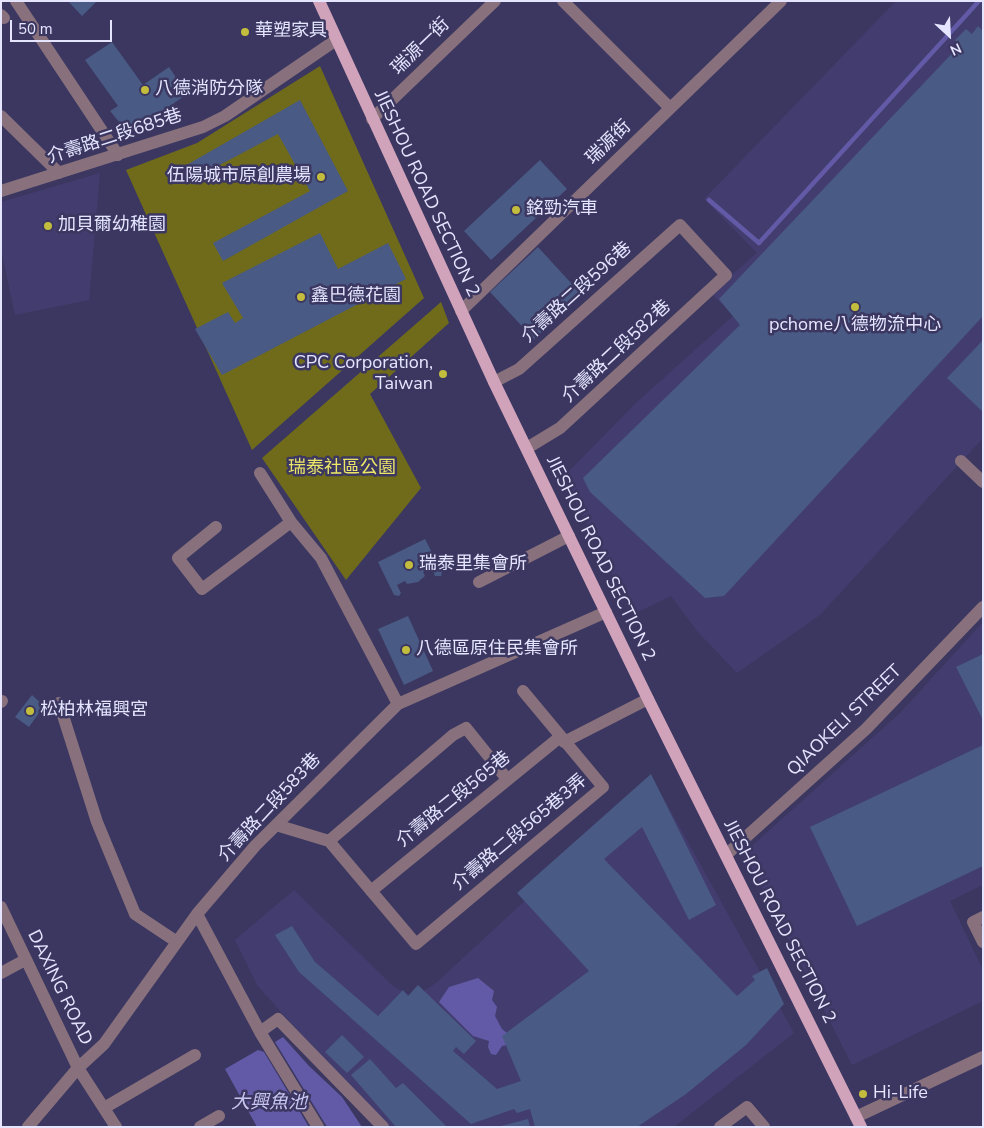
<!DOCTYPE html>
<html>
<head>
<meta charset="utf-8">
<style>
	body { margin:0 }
	#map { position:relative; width:984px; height:1128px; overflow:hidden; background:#3b3761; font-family:"Nunito Sans",sans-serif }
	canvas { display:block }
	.frame { position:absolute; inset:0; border:2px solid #e5e5ff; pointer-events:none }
	.north { position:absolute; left:924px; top:10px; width:50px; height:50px; -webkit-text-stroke:4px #3b3761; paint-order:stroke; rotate:155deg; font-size:14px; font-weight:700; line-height:20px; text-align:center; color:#e5e5ff }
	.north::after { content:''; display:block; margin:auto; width:18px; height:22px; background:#e5e5ff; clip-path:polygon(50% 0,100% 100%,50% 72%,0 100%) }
	.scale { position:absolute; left:10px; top:20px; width:102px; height:22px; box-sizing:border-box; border:2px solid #e5e5ff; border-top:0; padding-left:6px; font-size:15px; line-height:18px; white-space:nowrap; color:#e5e5ff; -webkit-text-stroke:4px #3b3761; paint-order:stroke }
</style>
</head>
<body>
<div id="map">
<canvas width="984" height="1128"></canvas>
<div class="frame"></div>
<div class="north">N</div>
<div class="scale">50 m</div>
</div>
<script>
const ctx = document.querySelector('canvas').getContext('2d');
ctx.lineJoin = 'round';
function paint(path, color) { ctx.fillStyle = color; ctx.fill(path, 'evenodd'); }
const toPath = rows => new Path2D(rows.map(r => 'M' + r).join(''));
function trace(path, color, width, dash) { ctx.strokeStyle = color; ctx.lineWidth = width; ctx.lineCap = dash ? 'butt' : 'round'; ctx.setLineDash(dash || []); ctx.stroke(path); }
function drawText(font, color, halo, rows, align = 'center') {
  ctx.font = font + ' "Nunito Sans","Noto Sans TC",sans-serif'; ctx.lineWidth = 5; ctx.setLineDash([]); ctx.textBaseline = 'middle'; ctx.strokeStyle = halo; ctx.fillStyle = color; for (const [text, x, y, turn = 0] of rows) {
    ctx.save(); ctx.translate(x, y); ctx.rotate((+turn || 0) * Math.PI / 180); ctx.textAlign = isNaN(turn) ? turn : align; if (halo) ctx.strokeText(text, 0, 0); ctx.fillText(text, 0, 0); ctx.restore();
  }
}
const built = toPath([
	[896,1,983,1,983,438,820,615,737,673,697,631,671,596,636,613,617,584,563,477,638,401,733,316,711,293,757,253,704,199],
	[100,173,89,300,15,315,1,249,1,202],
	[983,622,983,885,950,901,983,970,983,1001,852,1065,744,853,900,713],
	[654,781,794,1033,674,1127,383,1127,257,985,235,940,294,890,393,986,414,997,436,983]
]);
const green = toPath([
	[320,66,424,298,252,450,126,170,197,143],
	[441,302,449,323,370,394,421,488,346,580,262,458]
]);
const water = toPath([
	[478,978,494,991,492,1000,497,1007,495,1016,502,1029,507,1033,507,1045,502,1046,496,1055,491,1054,488,1047,489,1041,473,1036,439,1002,449,987],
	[283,1037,309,1066,342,1097,362,1127,327,1127,275,1042],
	[258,1050,264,1052,309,1127,257,1127,225,1069]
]);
const stream = toPath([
	[709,200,759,243,979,1]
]);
const building = toPath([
	[68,1,97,1,82,16],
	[978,26,983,31,983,316,724,596,705,598,590,492,583,478,740,325,719,299,960,45,955,40,966,29,972,34],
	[112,42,143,85,169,67,187,94,160,113,164,120,141,134,124,128,110,111,118,106,85,60],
	[300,100,348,191,223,261,213,243,310,191,278,134,184,184,176,171],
	[540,160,567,189,491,260,464,231],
	[320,233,338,269,388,243,406,279,222,375,195,329,228,312,235,323,243,318,222,283],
	[538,247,582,295,534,339,490,292],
	[983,340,983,412,947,378],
	[425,539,442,572,441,576,435,576,432,569,423,572,425,576,418,582,407,584,405,581,397,585,401,593,399,596,394,595,378,562],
	[408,616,433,671,404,685,378,629],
	[983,654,983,720,956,667],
	[32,695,44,706,29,727,15,717],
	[983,745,983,866,857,926,810,827],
	[651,774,716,905,689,920,642,827,604,859,737,996,755,980,752,976,767,968,784,1004,746,1045,686,1094,637,1127,535,1127,530,1109,517,1113,514,1109,471,1124,299,972,275,935,292,926,315,962,378,1016,403,990,408,996,418,985,476,1041,464,1054,456,1047,453,1051,497,1089,521,1081,502,1036,589,971,517,893],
	[342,1035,364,1057,347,1073,325,1052],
	[370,1059,396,1088,403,1083,447,1127,396,1127,351,1075],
	[528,1119,530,1127,501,1127,501,1126]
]);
const minor = toPath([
	[16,1,118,155],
	[563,1,670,108],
	[1,15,4,18],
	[1,116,59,173],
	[372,119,495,1],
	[1,191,203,127,225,116,336,40],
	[461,311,781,1],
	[494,382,519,369,680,225,726,275,560,428,527,448],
	[961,461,983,482],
	[260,473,291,522,321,558,398,704],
	[216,527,178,558,202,589,291,522],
	[479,582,569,536],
	[1,702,2,701],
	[59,703,97,822,135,914,177,942],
	[564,742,648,699],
	[276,825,329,841],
	[329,841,416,944,603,787,523,691],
	[329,841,453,735,466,728,507,779],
	[726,855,866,729,983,607],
	[371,891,560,737],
	[1,907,78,1068,28,1127],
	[197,914,260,1032,318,1127],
	[983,917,973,922,983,942],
	[1,973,25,960],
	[260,1032,278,1019,383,1127],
	[104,1108,195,1055],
	[856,1117,983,1057],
	[116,1127,78,1068,104,1044,197,914,255,846,398,704,606,612],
	[200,1127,219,1116],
	[720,1127,747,1107,764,1127]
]);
const major = toPath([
	[319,1,494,382,648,699,861,1127]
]);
const markers = [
	[245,32,5,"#c3bd3e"],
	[145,90,5,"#c3bd3e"],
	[321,177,5,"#c3bd3e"],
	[516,210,5,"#c3bd3e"],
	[48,226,5,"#c3bd3e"],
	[301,297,5,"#c3bd3e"],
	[855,307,5,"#c3bd3e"],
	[443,374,5,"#c3bd3e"],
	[409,565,5,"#c3bd3e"],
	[406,650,5,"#c3bd3e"],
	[30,711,5,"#c3bd3e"],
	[863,1094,5,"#c3bd3e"]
];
const poiNames = [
	["華塑家具",255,32],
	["八德消防分隊",155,90],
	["伍陽城市原創農場",311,177,"right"],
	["銘勁汽車",526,210],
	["加貝爾幼稚園",58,226],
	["鑫巴德花園",311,297],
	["pchome八德物流中心",855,326,"center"],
	["CPC Corporation,",433,364,"right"],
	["Taiwan",433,385,"right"],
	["瑞泰里集會所",419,565],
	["八德區原住民集會所",416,650],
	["松柏林福興宮",40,711],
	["Hi-Life",873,1094]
];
const streetNames = [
	["瑞源一街",421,47,-44],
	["介壽路二段685巷",115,137,-18],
	["瑞源街",609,143,-44],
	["JIESHOU ROAD SECTION 2",426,194,65],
	["介壽路二段596巷",577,293,-42],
	["介壽路二段582巷",617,352,-43],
	["JIESHOU ROAD SECTION 2",600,559,64],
	["QIAOKELI STREET",845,721,-44],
	["介壽路二段565巷",454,800,-39],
	["介壽路二段583巷",270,808,-47],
	["介壽路二段565巷3弄",520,833,-40],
	["JIESHOU ROAD SECTION 2",779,922,63],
	["DAXING ROAD",59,988,64]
];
const parkNames = [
	["瑞泰社區公園",342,469]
];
const waterNames = [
	["大興魚池",269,1103]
];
paint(built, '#423d6e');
paint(green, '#6f6b1b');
paint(water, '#625aa6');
trace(stream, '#625aa6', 4.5);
paint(building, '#495a84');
trace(minor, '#88717c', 12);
trace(major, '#d1a3ba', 12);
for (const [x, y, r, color] of markers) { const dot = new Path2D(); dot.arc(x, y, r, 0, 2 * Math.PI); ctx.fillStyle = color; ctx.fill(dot); trace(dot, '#3b3761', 2); }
drawText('18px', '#e5e5ff', '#3b3761', poiNames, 'left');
drawText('18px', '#e5e5ff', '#3b3761', streetNames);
drawText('18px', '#ebe668', '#3b3761', parkNames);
drawText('italic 19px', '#c8c6f1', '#3b3761', waterNames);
</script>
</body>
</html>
